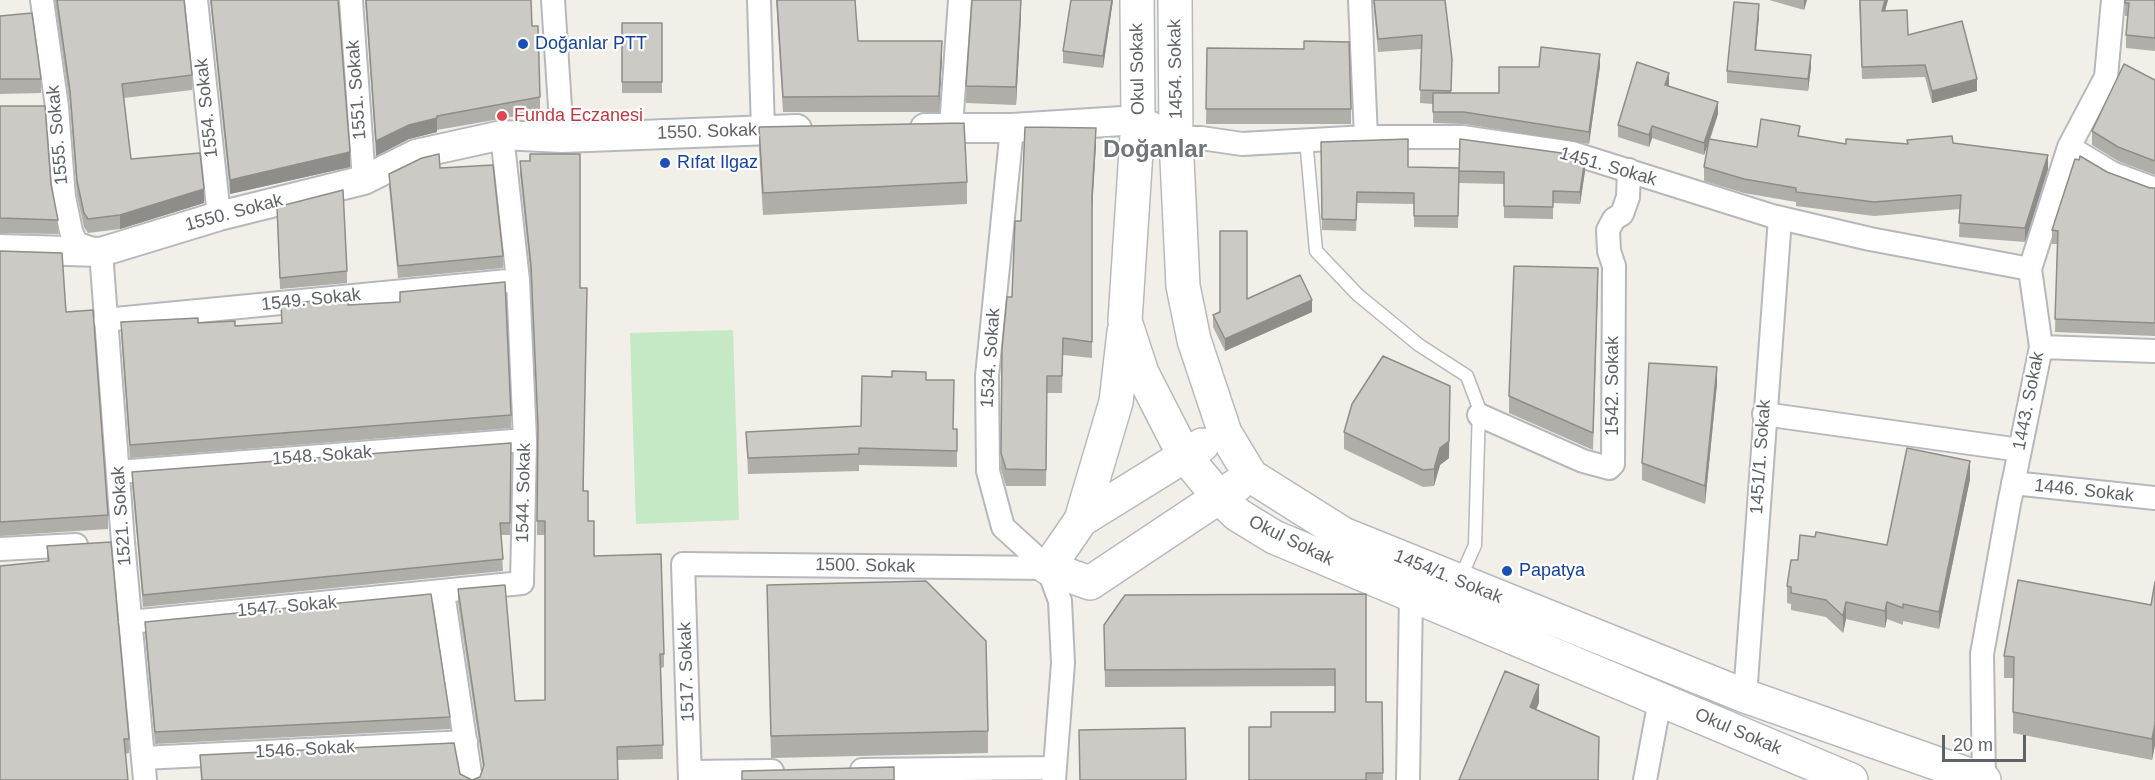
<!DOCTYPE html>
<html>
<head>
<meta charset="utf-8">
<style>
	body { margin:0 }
	#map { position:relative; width:2155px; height:780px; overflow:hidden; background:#f1efe8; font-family:Arial,sans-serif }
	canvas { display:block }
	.scale { position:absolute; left:1942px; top:735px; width:84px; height:27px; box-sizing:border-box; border:3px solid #5f6368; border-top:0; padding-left:8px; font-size:18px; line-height:21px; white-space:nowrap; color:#5f6368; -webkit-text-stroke:4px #fff; paint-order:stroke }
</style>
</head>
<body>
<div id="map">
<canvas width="2155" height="780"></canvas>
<div class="scale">20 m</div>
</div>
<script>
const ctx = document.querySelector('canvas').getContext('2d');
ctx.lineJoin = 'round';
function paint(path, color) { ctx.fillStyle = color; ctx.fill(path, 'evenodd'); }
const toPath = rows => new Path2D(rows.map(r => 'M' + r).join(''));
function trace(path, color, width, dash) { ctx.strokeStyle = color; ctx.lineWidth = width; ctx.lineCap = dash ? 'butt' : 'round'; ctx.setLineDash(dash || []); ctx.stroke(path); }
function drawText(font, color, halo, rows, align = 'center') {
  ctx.font = font + ' Arial,sans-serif'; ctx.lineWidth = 4.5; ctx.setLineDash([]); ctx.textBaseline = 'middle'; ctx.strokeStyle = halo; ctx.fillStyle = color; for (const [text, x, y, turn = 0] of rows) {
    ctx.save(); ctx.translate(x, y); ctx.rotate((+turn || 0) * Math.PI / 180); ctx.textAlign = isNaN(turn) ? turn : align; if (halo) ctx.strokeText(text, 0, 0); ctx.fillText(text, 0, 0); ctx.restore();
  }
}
const green = toPath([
	[733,330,739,520,636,524,630,333]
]);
const service = toPath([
	[1306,139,1316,251,1358,295,1419,345,1467,376,1479,408,1475,545,1460,579]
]);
const minor = toPath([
	[42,0,57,107,64,197,71,231,76,243,101,252,123,542,145,780],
	[196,0,219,216],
	[351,0,364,180],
	[553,0,562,138],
	[759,0,763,130],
	[1360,0,1366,137],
	[951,127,960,0],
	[1012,128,987,376,988,471,1003,527,1048,568,1060,601,1063,663,1054,780],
	[1176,138,1201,138,1242,144,1366,137,1462,137,1572,153,1772,216,1870,239,2030,269],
	[2069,147,2112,173,2155,189],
	[105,320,518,280],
	[2041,347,2155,351],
	[1764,414,2020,450],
	[1479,415,1583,461,1609,468,1613,464,1614,266,1609,251,1608,230,1614,219,1622,214,1628,197,1629,170],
	[118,472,525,440],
	[2013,483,2155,498],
	[0,549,76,545],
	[443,593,471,780],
	[130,622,522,583,525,440,518,280,502,135],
	[1745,696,1780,218],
	[143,758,466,742],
	[862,770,1055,768],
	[690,772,772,771],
	[690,780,683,564,1048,568],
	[1408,780,1411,595],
	[1645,780,1660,700],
	[1984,780,1982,654,2009,504,2041,347,2030,269,2069,147,2106,77,2113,0]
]);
const tertiary = toPath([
	[925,128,1012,128,1138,120,1176,138],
	[0,249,101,252,219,216,364,180,416,154,502,135,562,138,797,129]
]);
const secondary = toPath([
	[1137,0,1138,120,1125,321,1142,373,1184,455,1219,497,1238,515,1274,537,1851,780],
	[1175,0,1176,138,1183,286,1194,340,1225,433,1251,476,1343,534,1745,696,1984,780],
	[1124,332,1116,402,1081,520,1048,568,1090,583,1237,485],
	[1081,520,1202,445]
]);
const wall = toPath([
	[55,0,184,0,192,75,192,90,124,98,131,159,204,203,120,229,88,233,84,227,77,195,70,105],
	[210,0,338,0,350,167,230,194],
	[365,0,531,0,532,26,540,97,540,112,437,130,437,132,409,139,376,156],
	[776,0,855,0,858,41,942,57,939,112,783,112],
	[1113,0,1103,68,1063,63,1063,51],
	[1373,0,1445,0,1451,93,1499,93,1600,66,1589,144,1464,124,1433,123,1433,104,1420,103,1421,49,1378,52],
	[1769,0,1807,0,1804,10],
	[1859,0,1888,0,1885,10,1908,35,1977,91,1932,103,1925,77,1862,79],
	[2125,0,2155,0,2155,51,2126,48,2126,35,2127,16,2125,16],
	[0,16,41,79,41,93,0,94],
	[1021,16,1016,105,966,103,966,86],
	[1759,16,1756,50,1811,67,1808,91,1727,83,1727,71],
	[622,23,662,23,662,93,622,93],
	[1207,48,1351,109,1351,124,1206,124],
	[2155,80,2155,175,2118,161,2092,145,2092,131],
	[1669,85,1669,86,1718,114,1710,140,1757,147,1800,136,1846,144,1953,143,2048,169,2025,242,1959,237,1960,209,1874,216,1796,206,1796,202,1744,193,1704,181,1704,167,1708,144,1704,155,1652,138,1649,147,1618,137,1618,125],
	[0,106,51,184,58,220,58,234,0,233],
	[759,127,967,182,967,204,763,215,759,149],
	[1460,139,1585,171,1580,204,1553,203,1553,219,1504,218,1504,184,1459,183],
	[1321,142,1408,167,1459,168,1458,228,1414,227,1414,204,1357,203,1356,231,1322,230],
	[1096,144,1092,211,1092,358,1063,355,1062,393,1047,393,1046,486,1006,486,1001,469,1002,349,1012,297,1021,221],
	[520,161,580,288,584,491,588,521,594,556,664,654,664,667,661,668,663,759,618,760,618,780,201,780,200,755,460,774,472,780,480,777,483,768,458,603,458,589,515,701,545,700,545,535,537,535,538,435,531,279,520,175],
	[440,168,503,256,503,268,398,278,389,186,389,174],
	[2107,172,2150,188,2155,188,2155,336,2055,332,2057,244,2052,244,2052,230],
	[277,207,347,271,347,283,280,289],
	[0,251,66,312,108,515,108,529,0,536],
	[1598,286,1593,450,1509,413,1509,396],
	[400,292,511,415,511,428,130,458,121,334,121,322,198,323,235,326,282,323,281,304,348,305,400,302],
	[1247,299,1312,312,1225,351,1213,327,1213,315],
	[926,380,953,429,957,445,957,467,859,465,859,471,748,474,746,432,861,426],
	[1717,384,1705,504,1642,480,1642,463],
	[1344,432,1449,458,1440,465,1434,486,1423,487,1344,449],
	[511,443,510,535,501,535,503,571,143,607,132,484,132,472],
	[1970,479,1939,629,1903,621,1903,625,1887,619,1885,628,1846,619,1843,633,1826,617,1791,610,1791,604,1787,603,1787,586,1798,560,1815,537,1887,545],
	[47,546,129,739,129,753,125,754,47,561],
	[2155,582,2155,745,2152,760,2013,733,2013,678,2004,678,2004,656,2151,605],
	[767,585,988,731,988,753,771,758],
	[1366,594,1366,702,1382,702,1383,780,1249,780,1271,727,1335,712,1335,686,1105,687,1104,625],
	[145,622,450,717,450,729,155,744,145,634]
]);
const shadedWall = toPath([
	[1021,0,1021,16,1016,105,1016,87],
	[1112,0,1113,0,1103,68,1103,56],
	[1804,0,1807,0,1804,10],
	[1885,0,1888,0,1882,22,1882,11],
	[1759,4,1759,16,1755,62,1755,50],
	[942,41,942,57,939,112,939,96],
	[1600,54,1600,66,1589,144,1589,132],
	[1811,55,1811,67,1808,91,1808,79],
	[1669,73,1669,85,1665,97,1665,85],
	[1977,79,1977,91,1932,103,1932,91],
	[1718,102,1718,114,1704,155,1704,143],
	[437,118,437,132,409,139,376,156,376,141,409,125],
	[1652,126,1652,138,1649,147,1649,135],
	[1096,128,1096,144,1092,211,1092,195],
	[350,152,350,167,230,194,230,180],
	[2048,155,2048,169,2025,242,2025,228],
	[1585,159,1585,171,1580,204,1580,192],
	[204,189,204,203,120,229,120,215],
	[1312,300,1312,312,1225,351,1225,339],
	[1717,367,1717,384,1705,504,1705,486],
	[1450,386,1449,458,1440,465,1434,486,1434,469],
	[1970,461,1970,479,1939,629,1939,612],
	[1846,602,1846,619,1843,633,1843,616],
	[1887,602,1887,619,1885,628,1885,611],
	[1539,685,1539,703,1530,724,1530,707],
	[2155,724,2155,745,2152,760,2152,739]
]);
const building = toPath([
	[57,0,184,0,192,75,122,84,131,159,200,153,204,189,120,215,88,219,84,213,77,181,70,91,57,0],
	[211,0,338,0,350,152,230,180,211,0],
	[366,0,531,0,532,26,538,26,540,97,437,116,437,118,409,125,376,141,366,0],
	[777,0,855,0,858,41,942,41,939,96,783,97,777,0],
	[972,0,1021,0,1016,87,966,86,972,0],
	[1071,0,1112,0,1103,56,1063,51,1071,0],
	[1374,0,1445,0,1452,59,1451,91,1420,90,1422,35,1378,39,1374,0],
	[1860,0,1885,0,1882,11,1907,10,1908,35,1962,21,1977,79,1932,91,1925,65,1862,67,1860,0],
	[2125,0,2155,0,2155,38,2126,35,2129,3,2125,3,2125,0],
	[1734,2,1759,4,1755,50,1811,55,1808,79,1727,71,1734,2],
	[32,13,41,79,0,79,0,16,32,13],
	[622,23,662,23,662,82,622,82,622,23],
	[1304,41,1349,42,1351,109,1206,109,1207,48,1304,49,1304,41],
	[1541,47,1600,54,1589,132,1464,112,1433,112,1433,93,1499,93,1499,67,1539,67,1541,47],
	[1637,62,1669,73,1665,85,1718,102,1704,143,1652,126,1649,135,1618,125,1637,62],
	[2124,64,2155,80,2155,161,2118,147,2092,131,2124,64],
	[0,106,45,106,51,184,58,220,0,218,0,106],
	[1761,119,1800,126,1798,136,1846,144,1846,139,1908,144,1907,140,1952,136,1953,143,2048,155,2025,228,1959,223,1961,195,1874,202,1796,192,1796,188,1744,179,1704,167,1709,139,1757,147,1761,119],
	[964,123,967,182,763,193,759,127,964,123],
	[1025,127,1096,128,1092,195,1092,342,1063,338,1062,376,1047,376,1046,470,1006,469,1001,453,1002,349,1007,297,1012,297,1015,221,1021,221,1025,127],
	[1408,139,1408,167,1459,168,1458,216,1414,216,1414,193,1357,192,1356,220,1322,219,1321,142,1408,139],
	[1460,139,1569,154,1585,159,1580,192,1553,191,1553,207,1504,206,1504,172,1459,171,1460,139],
	[439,154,440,168,493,165,503,256,398,266,389,174,422,158,439,154],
	[530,154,580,154,580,288,587,288,583,491,588,491,588,521,594,521,594,556,661,554,664,654,660,654,663,745,617,747,618,780,202,780,200,755,454,743,460,774,472,780,480,777,484,765,458,589,505,585,515,701,545,700,545,521,537,521,538,426,531,266,520,161,530,161,530,154],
	[2080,156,2107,172,2150,188,2155,188,2155,323,2055,319,2058,231,2052,230,2075,159,2079,160,2080,156],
	[343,190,347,271,280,278,277,207,343,190],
	[1220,231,1247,231,1247,299,1300,275,1312,300,1225,339,1213,315,1220,312,1220,231],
	[0,251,62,253,66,312,93,310,108,515,0,522,0,251],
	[1514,266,1598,268,1593,433,1509,396,1514,266],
	[505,282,511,415,130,445,121,322,198,318,198,323,235,321,235,326,282,323,281,304,348,298,348,305,400,302,400,292,505,282],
	[1383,356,1450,386,1449,441,1440,448,1434,469,1423,470,1344,432,1352,404,1383,356],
	[1649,363,1717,367,1705,486,1642,463,1649,363],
	[892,371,926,372,926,380,954,380,953,429,957,429,957,451,859,448,859,454,748,458,746,432,861,426,862,376,892,377,892,371],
	[511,443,510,523,500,523,503,559,143,595,132,472,511,443],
	[1907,448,1970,461,1939,612,1903,604,1903,608,1887,602,1885,611,1846,602,1843,616,1826,600,1791,593,1791,587,1787,586,1791,560,1798,560,1800,535,1815,537,1816,532,1887,545,1907,448],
	[111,542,129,739,124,739,128,780,0,780,0,566,49,561,47,546,111,542],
	[2018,580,2151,605,2155,582,2155,724,2152,739,2013,712,2014,657,2004,656,2018,580],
	[926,581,986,641,988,731,771,736,767,585,926,581],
	[431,594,450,717,155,732,145,622,431,594],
	[1366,594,1366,702,1382,702,1383,773,1366,773,1366,780,1249,780,1249,727,1271,727,1271,712,1335,712,1335,669,1105,670,1104,625,1125,595,1366,594],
	[1505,671,1539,685,1530,707,1599,737,1598,780,1459,780,1505,671],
	[1185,728,1186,780,1080,780,1079,730,1185,728],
	[894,767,894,780,742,780,742,771,894,767]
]);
const markers = [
	[523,44,6,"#1a4fb4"],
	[502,116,6,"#e0444e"],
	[665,163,6,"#1a4fb4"],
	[1507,571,6,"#1a4fb4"]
];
const transitNames = [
	["Doğanlar PTT",535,44],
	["Rıfat Ilgaz",677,163],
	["Papatya",1519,571]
];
const streetNames = [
	["Okul Sokak",1138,69,-91],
	["1454. Sokak",1176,69,-91],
	["1551. Sokak",357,90,-94],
	["1554. Sokak",207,108,-96],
	["1550. Sokak",707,132,-2],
	["1555. Sokak",58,135,-95],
	["1451. Sokak",1608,167,16],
	["1550. Sokak",234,213,-15],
	["1549. Sokak",311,300,-6],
	["1534. Sokak",991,358,-86],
	["1542. Sokak",1613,386,-90],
	["1443. Sokak",2029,401,-79],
	["1548. Sokak",322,456,-4],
	["1451/1. Sokak",1761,457,-86],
	["1446. Sokak",2084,491,6],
	["1544. Sokak",524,493,-89],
	["1521. Sokak",122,516,-94],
	["Okul Sokak",1291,541,26],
	["1500. Sokak",865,566,1],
	["1454/1. Sokak",1448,577,22],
	["1547. Sokak",287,607,-5],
	["1517. Sokak",687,672,-92],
	["Okul Sokak",1738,732,23],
	["1546. Sokak",305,750,-3]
];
const healthNames = [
	["Funda Eczanesi",514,116]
];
const districtNames = [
	["Doğanlar",1155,150]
];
paint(green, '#c5e8c5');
trace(service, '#b5b8bc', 15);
trace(minor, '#b5b8bc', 26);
trace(tertiary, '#b5b8bc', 32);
trace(secondary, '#b6babf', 36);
trace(service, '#fff', 12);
trace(minor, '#fff', 22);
trace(tertiary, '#fff', 28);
trace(secondary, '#fff', 33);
paint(wall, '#afaea9');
paint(shadedWall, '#8f8d8a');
paint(building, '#cccac5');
trace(building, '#8f8d8a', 1.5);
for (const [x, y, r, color] of markers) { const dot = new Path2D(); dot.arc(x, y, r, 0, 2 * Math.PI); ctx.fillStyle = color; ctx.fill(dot); trace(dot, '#fff', 2); }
drawText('18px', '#164399', '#fff', transitNames, 'left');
drawText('18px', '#5f6368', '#fff', streetNames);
drawText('18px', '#be3a42', '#fff', healthNames, 'left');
drawText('bold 24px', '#70757a', '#fff', districtNames);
</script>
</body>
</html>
